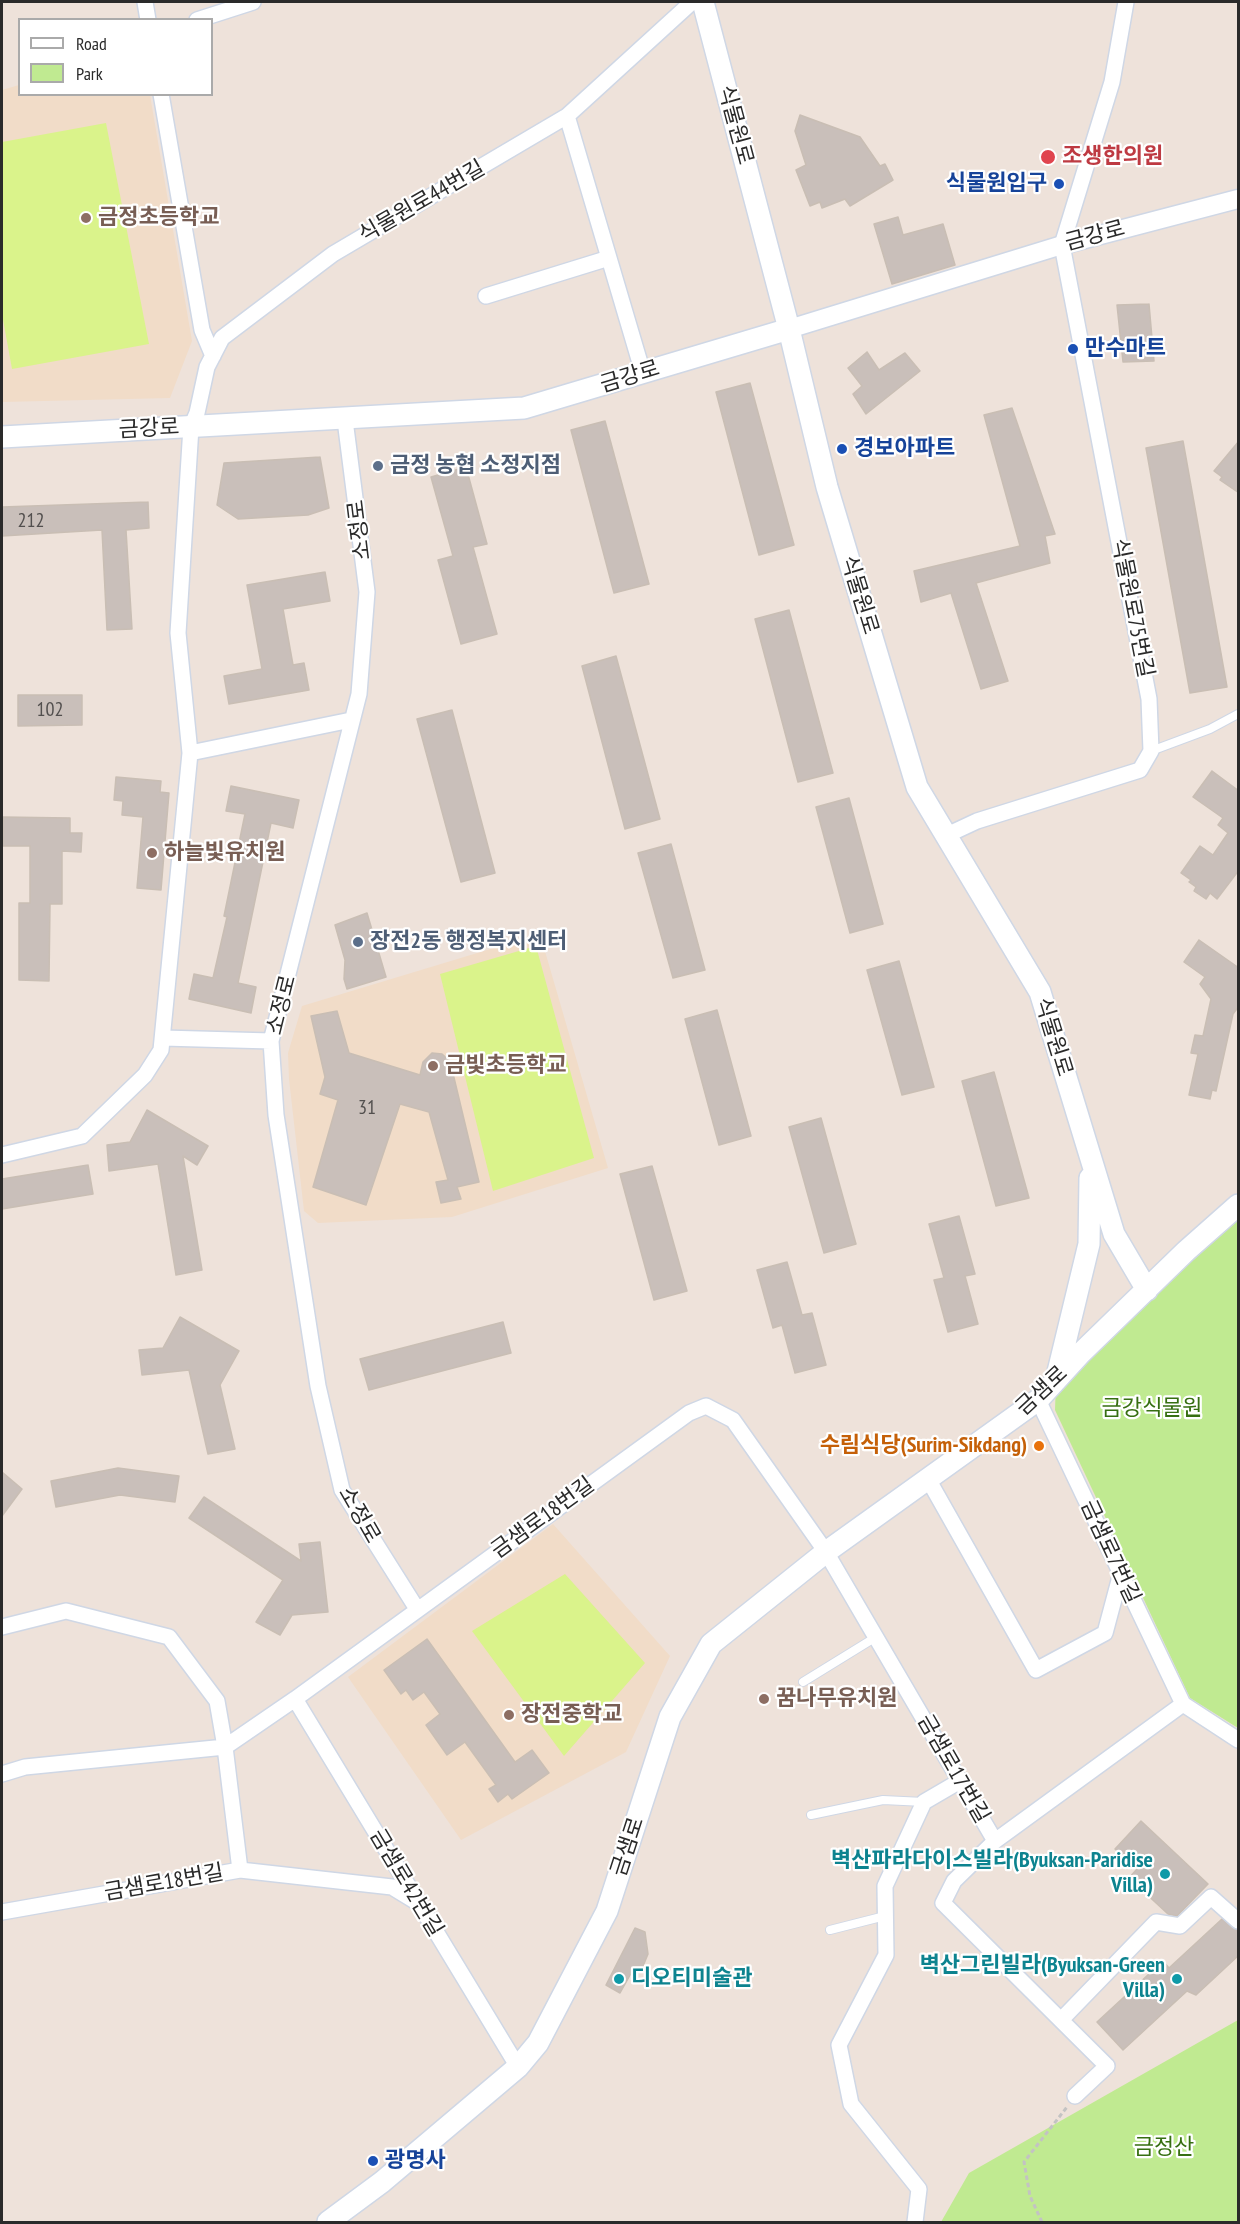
<!DOCTYPE html>
<html>
<head>
<meta charset="utf-8">
<style>
	body { margin:0 }
	#map { position:relative; width:1240px; height:2224px; overflow:hidden; background:#eee2da; font-family:"PT Sans Narrow",sans-serif }
	canvas { display:block }
	.frame { position:absolute; inset:0; border:3px solid #2a2a2a; pointer-events:none }
	.legend { position:absolute; left:18px; top:18px; width:195px; height:78px; box-sizing:border-box; background:#fff; border:2px solid #aaa; margin:0; padding:8px 10px; list-style:none; font-size:18px; color:#2a2a2a }
	.legend li { display:flex; align-items:center; gap:12px; height:30px }
	.legend b { width:30px; border:2px solid #aaa }
</style>
</head>
<body>
<div id="map">
<canvas width="1240" height="2224"></canvas>
<div class="frame"></div>
<ul class="legend">
<li><b style="height:8px;background:#fff"></b>Road</li>
<li><b style="height:16px;background:#c0ea91"></b>Park</li>
</ul>
</div>
<script>
const ctx = document.querySelector('canvas').getContext('2d');
ctx.lineJoin = 'round';
function paint(path, color) { ctx.fillStyle = color; ctx.fill(path, 'evenodd'); }
const toPath = rows => new Path2D(rows.map(r => 'M' + r).join(''));
function trace(path, color, width, dash) { ctx.strokeStyle = color; ctx.lineWidth = width; ctx.lineCap = dash ? 'butt' : 'round'; ctx.setLineDash(dash || []); ctx.stroke(path); }
function drawText(font, color, halo, rows, align = 'center') {
  ctx.font = font + ' "PT Sans Narrow","Noto Sans KR",sans-serif'; ctx.lineWidth = 4.5; ctx.setLineDash([]); ctx.textBaseline = 'middle'; ctx.strokeStyle = halo; ctx.fillStyle = color; for (const [text, x, y, turn = 0] of rows) {
    ctx.save(); ctx.translate(x, y); ctx.rotate((+turn || 0) * Math.PI / 180); ctx.textAlign = isNaN(turn) ? turn : align; if (halo) ctx.strokeText(text, 0, 0); ctx.fillText(text, 0, 0); ctx.restore();
  }
}
const education = toPath([
	[19,85,20,94,150,95,192,341,170,398,2,402,2,90],
	[540,934,608,1168,452,1217,318,1223,304,1211,289,1079,288,1053,302,1006],
	[553,1524,670,1656,626,1752,461,1840,348,1677]
]);
const green = toPath([
	[1238,1209,1238,1728,1190,1698,1055,1410,1056,1381],
	[1238,2020,1238,2222,941,2222,969,2173]
]);
const pitch = toPath([
	[106,123,149,344,12,369,2,314,2,142],
	[536,946,594,1158,493,1191,440,974],
	[565,1574,645,1663,564,1756,472,1631]
]);
const building = toPath([
	[800,115,860,137,880,166,885,164,893,180,850,206,845,199,822,208,820,202,810,206,796,170,806,165,795,131,800,115],
	[898,217,903,235,943,224,955,265,892,284,874,224,898,217],
	[1149,304,1154,361,1123,362,1117,305,1149,304],
	[867,352,879,370,905,353,920,371,866,414,853,394,862,386,848,368,867,352],
	[750,383,794,545,759,555,716,392,750,383],
	[1012,408,1055,534,1045,536,1050,563,976,583,1008,681,981,689,951,593,921,602,914,571,1020,546,984,415,1012,408],
	[605,421,649,584,614,593,571,430,605,421],
	[1183,441,1227,687,1190,693,1146,448,1183,441],
	[1239,441,1239,493,1220,480,1222,477,1214,471,1239,441],
	[320,457,329,508,308,515,238,519,217,505,224,463,320,457],
	[466,467,487,544,473,547,497,634,461,644,438,560,453,556,431,477,466,467],
	[148,502,149,528,126,530,132,629,107,630,102,530,2,536,2,507,148,502],
	[325,572,330,601,283,609,293,665,304,663,309,690,229,704,224,676,262,669,247,585,325,572],
	[789,610,833,773,798,782,755,619,789,610],
	[616,656,660,819,625,829,582,666,616,656],
	[18,695,82,695,82,725,18,726,18,695],
	[452,710,495,873,461,882,417,719,452,710],
	[1212,771,1239,791,1239,870,1217,899,1210,893,1206,899,1194,891,1196,887,1189,882,1191,880,1181,873,1200,846,1213,855,1228,833,1218,825,1223,818,1193,797,1212,771],
	[116,777,161,781,160,792,169,793,161,890,137,888,143,817,122,815,123,801,114,800,116,777],
	[231,786,299,800,293,828,271,823,238,983,256,987,251,1013,189,999,194,974,213,978,227,917,224,916,245,814,226,811,231,786],
	[849,798,883,924,850,933,816,807,849,798],
	[3,817,70,818,70,833,82,833,81,852,62,851,62,904,50,904,49,981,19,980,19,903,30,903,30,846,3,846,3,817],
	[671,844,705,970,673,978,638,853,671,844],
	[367,913,386,977,347,989,344,979,345,960,335,925,367,913],
	[1199,940,1239,968,1239,1006,1233,1014,1216,1091,1212,1090,1210,1099,1189,1095,1198,1054,1191,1053,1195,1035,1203,1036,1211,999,1200,984,1205,977,1184,962,1199,940],
	[899,961,934,1087,902,1095,867,970,899,961],
	[717,1010,751,1136,719,1145,685,1019,717,1010],
	[337,1011,349,1053,420,1075,423,1062,432,1053,442,1054,450,1061,479,1182,457,1187,461,1199,441,1203,436,1182,448,1180,429,1112,400,1104,366,1205,313,1187,338,1100,320,1094,325,1077,311,1016,337,1011],
	[994,1072,1029,1198,996,1206,962,1081,994,1072],
	[147,1110,208,1146,197,1165,183,1156,202,1270,176,1275,158,1164,109,1171,107,1145,130,1142,147,1110],
	[821,1118,856,1244,824,1253,789,1127,821,1118],
	[88,1165,93,1194,2,1209,2,1179,88,1165],
	[652,1166,687,1291,654,1300,620,1174,652,1166],
	[959,1216,975,1274,965,1276,978,1324,948,1332,934,1280,944,1278,929,1224,959,1216],
	[787,1262,802,1315,812,1313,826,1365,795,1373,782,1325,773,1328,757,1270,787,1262],
	[180,1317,239,1351,220,1385,235,1449,208,1454,189,1370,142,1375,139,1350,163,1348,180,1317],
	[503,1322,511,1353,369,1390,360,1359,503,1322],
	[118,1468,179,1476,175,1502,120,1495,56,1507,51,1481,118,1468],
	[2,1472,22,1489,2,1516,2,1472],
	[204,1497,301,1561,299,1544,320,1542,328,1612,292,1615,280,1635,256,1622,283,1580,189,1518,204,1497],
	[427,1639,515,1762,532,1750,549,1773,512,1799,508,1794,498,1802,489,1789,496,1785,465,1742,447,1755,426,1725,440,1714,424,1692,413,1700,406,1690,401,1694,384,1670,427,1639],
	[1141,1821,1208,1884,1177,1916,1168,1914,1129,1878,1137,1869,1115,1849,1141,1821],
	[1222,1919,1239,1930,1239,1955,1196,1995,1187,1991,1123,2050,1097,2022,1163,1961,1169,1968,1222,1919],
	[635,1928,645,1932,648,1954,641,1971,634,1968,620,1993,606,1985,635,1928]
]);
const path = toPath([
	[1042,2222,1030,2196,1024,2162,1067,2107]
]);
const service = toPath([
	[1151,751,1210,729,1238,714],
	[803,1682,876,1637],
	[811,1815,883,1800,924,1802],
	[830,1930,885,1916]
]);
const minor = toPath([
	[145,2,148,20],
	[197,20,253,2],
	[161,94,202,330,213,356],
	[567,116,643,373],
	[486,296,609,258],
	[345,420,367,592,359,694,271,1041,276,1115,318,1386,342,1490,417,1609],
	[190,753,351,720],
	[947,835,977,821,1140,770,1151,751,1149,699,1062,245,1112,82,1126,2],
	[163,1038,271,1041],
	[2,1155,82,1136,145,1075,161,1050,190,753,178,633,191,427,197,413,207,367,222,338,333,254,567,116,692,2],
	[1038,1400,1183,1704,1238,1740],
	[928,1479,1036,1670,1105,1633,1121,1573],
	[2,1627,66,1611,169,1637,217,1701,225,1747,240,1870,2,1912],
	[295,1699,518,2067],
	[2,1774,25,1767,225,1747,295,1699,689,1413,706,1406,733,1420,826,1552,995,1841],
	[240,1870,392,1887,415,1901],
	[1061,2020,1156,1922,1180,1926,1211,1897,1238,1921],
	[1075,2096,1107,2066,943,1903,954,1881,995,1841,1183,1704],
	[915,2222,919,2189,851,2104,839,2045,886,1955,885,1886,924,1802,960,1781]
]);
const tertiary = toPath([
	[789,329,1062,245,1238,199]
]);
const secondary = toPath([
	[703,2,789,329,827,487,917,787,1040,992,1114,1234,1147,1290],
	[2,437,524,408,789,329],
	[1056,1380,1089,1244,1090,1178],
	[328,2222,382,2182,518,2067,538,2043,607,1911,670,1717,711,1644,826,1552,1038,1400,1081,1353,1186,1251,1238,1205]
]);
const markers = [
	[1048,157,8,"#e0444e"],
	[1059,184,6,"#1a4fb4"],
	[86,218,6,"#8d6e63"],
	[1073,349,6,"#1a4fb4"],
	[842,449,6,"#1a4fb4"],
	[378,466,6,"#5c6f8a"],
	[152,853,6,"#8d6e63"],
	[358,942,6,"#5c6f8a"],
	[433,1066,6,"#8d6e63"],
	[1039,1446,6,"#e8710a"],
	[764,1699,6,"#8d6e63"],
	[509,1715,6,"#8d6e63"],
	[1165,1874,6,"#0f9aa8"],
	[619,1979,6,"#0f9aa8"],
	[1177,1979,6,"#0f9aa8"],
	[373,2161,6,"#1a4fb4"]
];
const numberNames = [
	["212",31,521],
	["102",50,710],
	["31",367,1108]
];
const streetNames = [
	["식물원로",735,125,75],
	["식물원로44번길",422,202,-30],
	["금강로",1095,236,-15],
	["금강로",630,377,-17],
	["금강로",149,429,-3],
	["소정로",360,530,-97],
	["식물원로",859,595,73],
	["식물원로75번길",1132,608,79],
	["소정로",282,1005,-76],
	["식물원로",1053,1037,73],
	["금샘로",1042,1391,-43],
	["소정로",359,1515,60],
	["금샘로18번길",543,1518,-36],
	["금샘로7번길",1110,1552,65],
	["금샘로17번길",953,1769,60],
	["금샘로",628,1847,-72],
	["금샘로18번길",164,1883,-10],
	["금샘로42번길",406,1883,59]
];
const healthNames = [
	["조생한의원",1062,157]
];
const transitNames = [
	["식물원입구",1047,184,"right"],
	["만수마트",1085,349],
	["경보아파트",854,449],
	["광명사",385,2161]
];
const educationNames = [
	["금정초등학교",98,218],
	["하늘빛유치원",164,853],
	["금빛초등학교",445,1066],
	["꿈나무유치원",776,1699],
	["장전중학교",521,1715]
];
const serviceNames = [
	["금정 농협 소정지점",390,466],
	["장전2동 행정복지센터",370,942]
];
const parkNames = [
	["금강식물원",1152,1409],
	["금정산",1164,2148]
];
const foodNames = [
	["수림식당(Surim-Sikdang)",1027,1446]
];
const cultureNames = [
	["벽산파라다이스빌라(Byuksan-Paridise",1153,1861],
	["Villa)",1153,1886],
	["벽산그린빌라(Byuksan-Green",1165,1966],
	["Villa)",1165,1991],
	["디오티미술관",631,1979,"left"]
];
paint(education, '#f1dcc8');
paint(green, '#c0ea91');
paint(pitch, '#daf38b');
paint(building, '#c9bfba');
trace(building, '#c9beb4', 1.5);
trace(service, '#cfd7e5', 10);
trace(minor, '#cfd7e5', 18);
trace(tertiary, '#cfd7e5', 21);
trace(secondary, '#cfd7e5', 24);
trace(path, '#c3c3c3', 3, [4.5, 3]);
trace(service, '#fff', 8);
trace(minor, '#fff', 15);
trace(tertiary, '#fff', 18);
trace(secondary, '#fff', 21);
for (const [x, y, r, color] of markers) { const dot = new Path2D(); dot.arc(x, y, r, 0, 2 * Math.PI); ctx.fillStyle = color; ctx.fill(dot); trace(dot, '#fff', 2); }
drawText('20px', '#524f4e', null, numberNames);
drawText('22px', '#2a2a2a', '#fff', streetNames);
drawText('bold 22px', '#be3a42', '#fff', healthNames, 'left');
drawText('bold 22px', '#164399', '#fff', transitNames, 'left');
drawText('bold 22px', '#785e54', '#fff', educationNames, 'left');
drawText('bold 22px', '#4e5e75', '#fff', serviceNames, 'left');
drawText('22px', '#376f12', '#fff', parkNames);
drawText('bold 22px', '#c56008', '#fff', foodNames, 'right');
drawText('bold 22px', '#0d838f', '#fff', cultureNames, 'right');
</script>
</body>
</html>
